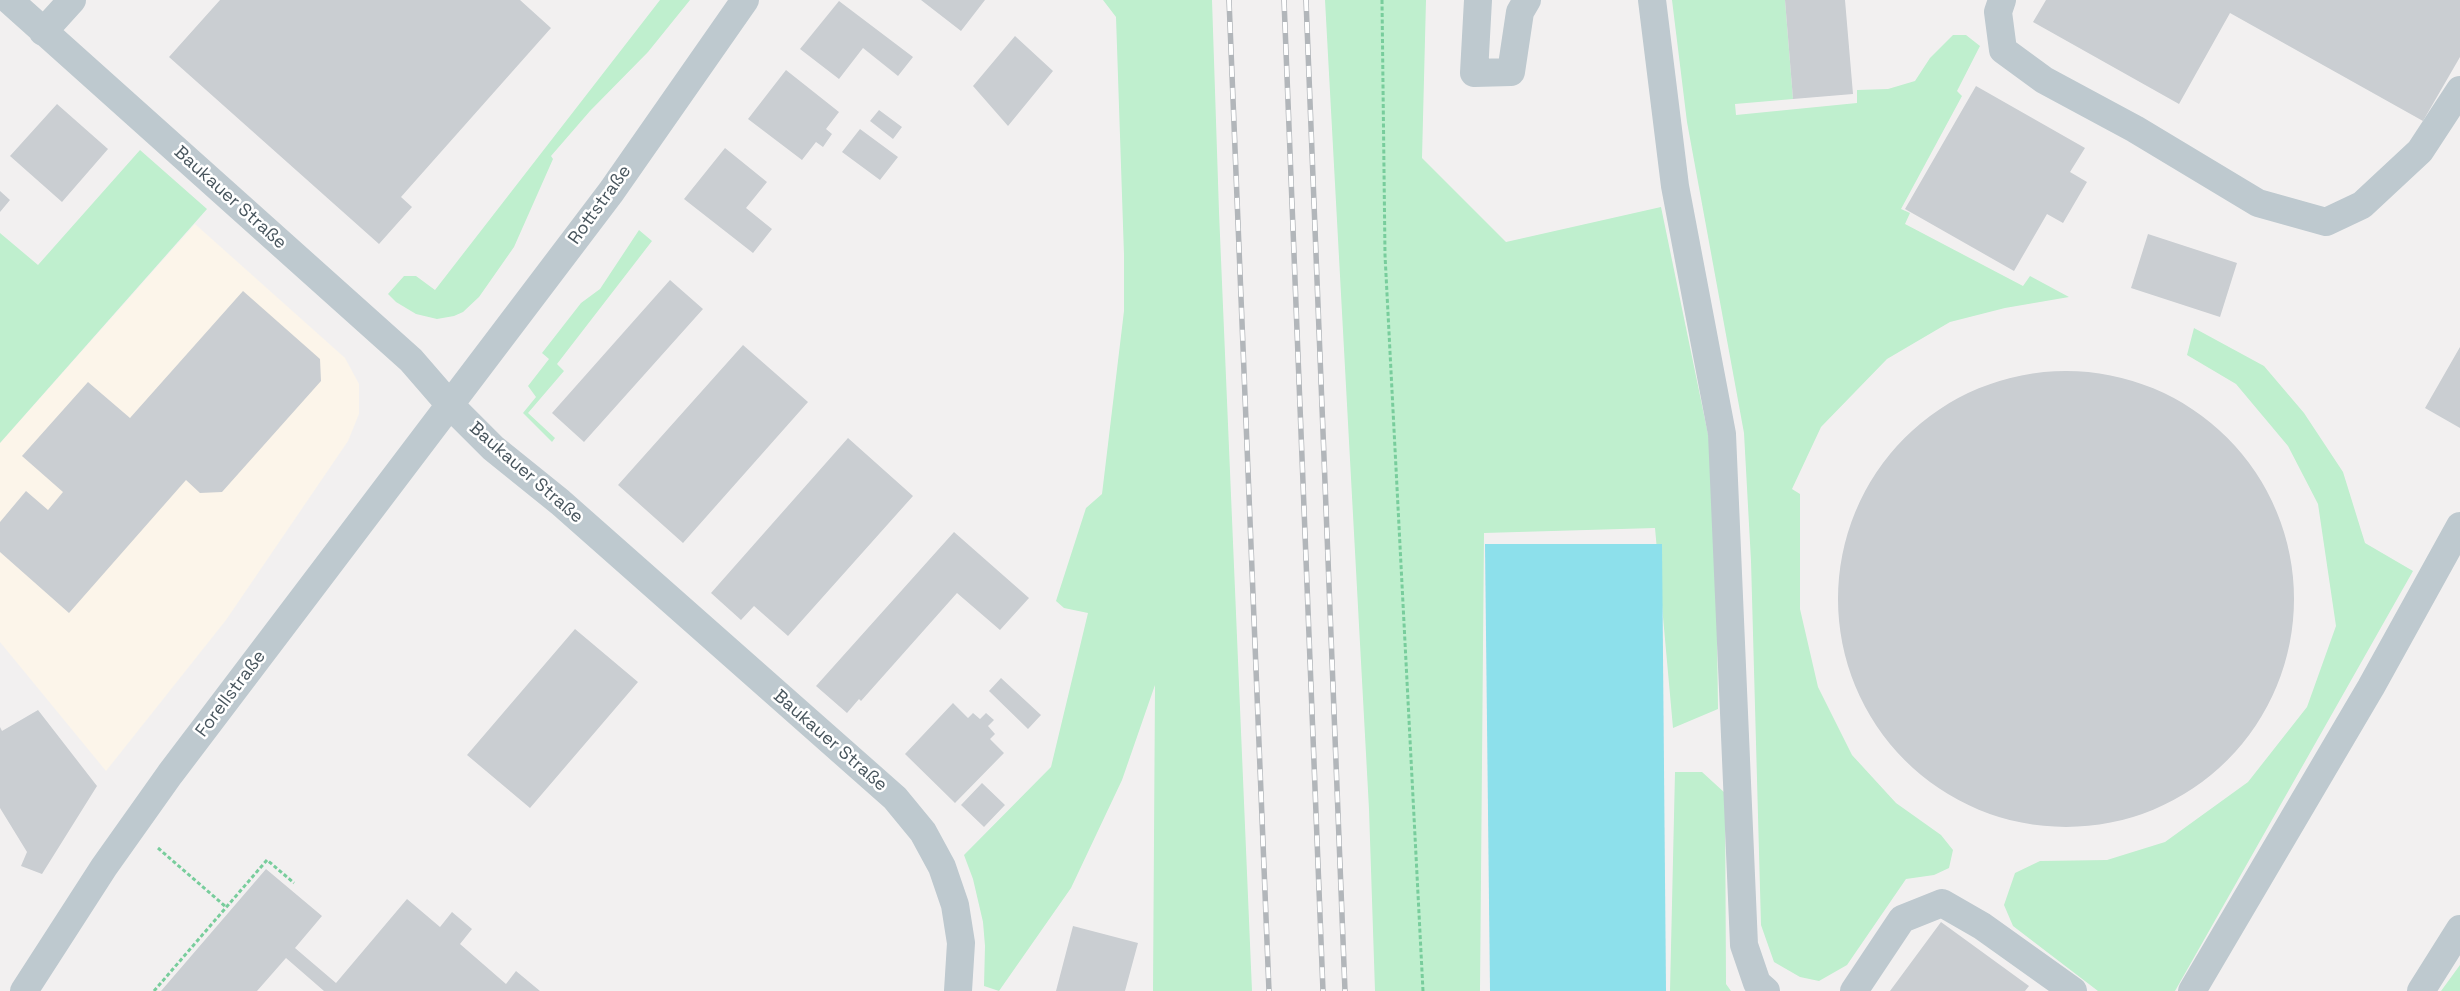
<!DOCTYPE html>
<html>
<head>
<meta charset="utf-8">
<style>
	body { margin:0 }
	canvas { display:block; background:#f2f0f0 }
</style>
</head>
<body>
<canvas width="2460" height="991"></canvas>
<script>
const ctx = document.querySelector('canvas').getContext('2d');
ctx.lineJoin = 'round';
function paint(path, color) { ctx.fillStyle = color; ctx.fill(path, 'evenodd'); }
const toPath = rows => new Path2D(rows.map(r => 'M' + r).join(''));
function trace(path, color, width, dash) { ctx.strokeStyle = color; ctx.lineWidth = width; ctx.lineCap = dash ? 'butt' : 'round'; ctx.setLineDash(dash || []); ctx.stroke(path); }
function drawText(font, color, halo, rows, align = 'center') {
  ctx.font = font + ' "Space Grotesk",sans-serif'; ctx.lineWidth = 5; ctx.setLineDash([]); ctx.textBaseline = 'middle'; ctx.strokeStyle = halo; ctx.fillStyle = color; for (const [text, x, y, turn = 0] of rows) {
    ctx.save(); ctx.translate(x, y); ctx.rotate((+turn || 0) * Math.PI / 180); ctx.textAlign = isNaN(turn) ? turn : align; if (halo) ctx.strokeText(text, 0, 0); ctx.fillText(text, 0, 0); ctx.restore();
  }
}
const commercial = toPath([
	[195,224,345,358,359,384,359,414,348,441,226,620,106,771,0,642,0,443]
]);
const green = toPath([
	[660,0,690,0,648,52,590,111,551,156,553,159,514,247,479,297,463,312,454,316,437,319,416,314,396,302,388,294,404,276,416,276,435,290],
	[1103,0,1212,0,1219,212,1252,991,1153,991,1155,685,1122,780,1071,888,999,991,984,986,985,946,983,922,973,879,964,855,1051,767,1088,613,1064,608,1056,601,1086,508,1102,494,1124,311,1124,255,1116,17],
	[1325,0,1426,0,1422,158,1506,242,1661,207,1715,468,1718,709,1673,728,1655,528,1484,533,1480,991,1375,991,1369,809],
	[1672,0,1785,0,1793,99,1735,104,1736,115,1857,103,1857,90,1888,89,1915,81,1930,58,1953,35,1966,35,1980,46,1957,91,1962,96,1901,209,1910,213,1905,224,2023,286,2030,276,2069,297,2005,308,1950,322,1887,359,1821,427,1792,489,1800,494,1800,609,1818,687,1852,755,1896,803,1941,835,1953,850,1949,868,1934,875,1906,879,1847,965,1819,981,1800,977,1774,962,1761,925,1751,561,1744,433,1687,122],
	[140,150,207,209,0,443,0,233,38,265],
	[639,230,652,241,557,364,564,371,528,413,555,438,552,442,523,413,536,397,528,386,549,359,542,353,581,303,600,289],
	[2194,328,2264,366,2304,413,2343,472,2365,543,2413,571,2175,991,2098,991,2013,926,2004,905,2015,873,2040,861,2107,860,2165,842,2248,782,2307,707,2336,626,2318,504,2288,446,2236,384,2187,355],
	[1675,772,1702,772,1725,793,1726,984,1731,991,1670,991],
	[2460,965,2460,991,2441,991]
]);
const water = toPath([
	[1485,544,1662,544,1666,991,1490,991]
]);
const building = toPath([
	[220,0,520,0,551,28,401,197,412,207,379,244,169,57],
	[921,0,985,0,961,31],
	[1785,0,1845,0,1853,94,1793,99],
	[2046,0,2460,0,2460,57,2423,121,2230,13,2179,104,2033,22],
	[839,1,913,57,898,76,863,48,839,79,800,49],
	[1015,36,1053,71,1008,126,973,86],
	[786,70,839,112,826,129,832,134,823,147,816,142,802,160,748,119],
	[1976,86,2085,148,2070,172,2087,182,2063,223,2047,214,2014,271,1905,209],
	[57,104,108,149,62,202,10,156],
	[879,110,902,127,893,139,870,121],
	[860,129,898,157,880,180,842,152],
	[725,148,767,182,746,208,772,229,753,253,684,199],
	[0,191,10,200,0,212],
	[2148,234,2237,263,2220,317,2131,288],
	[670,280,703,309,584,442,552,413],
	[243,291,320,359,321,381,222,492,200,493,186,480,69,613,0,552,0,522,26,491,48,510,63,492,22,456,88,382,130,418],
	[743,345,808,402,683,543,618,485],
	[2460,347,2460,428,2425,408],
	'1838 599a228 228 0 1 1 456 0a228 228 0 1 1-456 0Z',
	[848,438,913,496,788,636,754,606,741,620,711,593],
	[954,532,1029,598,1000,630,957,593,861,701,859,699,847,713,816,686],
	[575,629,638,682,530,808,467,755],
	[1001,678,1041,715,1028,729,989,691],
	[953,703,968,718,973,713,980,719,986,713,994,720,988,726,995,734,990,739,1004,753,955,803,905,754],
	[38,710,97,786,42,874,21,866,27,852,0,808,0,727,2,731],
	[982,783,1005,805,984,827,961,805],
	[266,869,322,916,295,948,336,983,407,899,440,927,452,912,472,929,460,944,506,984,516,971,540,991,324,991,286,958,257,991,161,991],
	[1941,922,2029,986,2025,991,1890,991],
	[1073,926,1138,943,1125,991,1056,991]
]);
const path = toPath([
	[1382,0,1385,255,1423,991],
	[158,848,226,907],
	[154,991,267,860,294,883]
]);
const minor = toPath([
	[9,0,411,360,450,405,493,448,560,502,895,798,923,832,942,867,955,905,961,943,958,991],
	[1478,0,1474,73,1511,72,1520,12,1527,0],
	[1652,0,1675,186,1722,434,1744,945,1757,983,1766,991],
	[2002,0,1998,12,2003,50,2044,80,2135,129,2258,203,2326,222,2362,205,2420,151,2460,90],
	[43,32,72,0],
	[24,991,104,867,170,774,611,192,745,0],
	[1854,991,1902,919,1942,903,1982,926,2073,991],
	[2192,991,2371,687,2460,526],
	[2421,991,2460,929]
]);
const rail = toPath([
	[1229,0,1269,991],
	[1284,0,1323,991],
	[1306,0,1345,991]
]);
const streetNames = [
	["Baukauer Straße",230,198,42],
	["Rottstraße",600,205,-54],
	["Baukauer Straße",526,473,41],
	["Forellstraße",231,694,-53],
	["Baukauer Straße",830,741,41]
];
paint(commercial, '#fcf5ea');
paint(green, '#bfefce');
paint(water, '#8de0eb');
paint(building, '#caced2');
trace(path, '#78cd9c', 3, [4, 2.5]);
trace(minor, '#bec9cf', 28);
trace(rail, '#b2b6ba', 5.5);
trace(rail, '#fff', 4, [11]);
drawText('18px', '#48555d', '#fff', streetNames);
</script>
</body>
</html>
